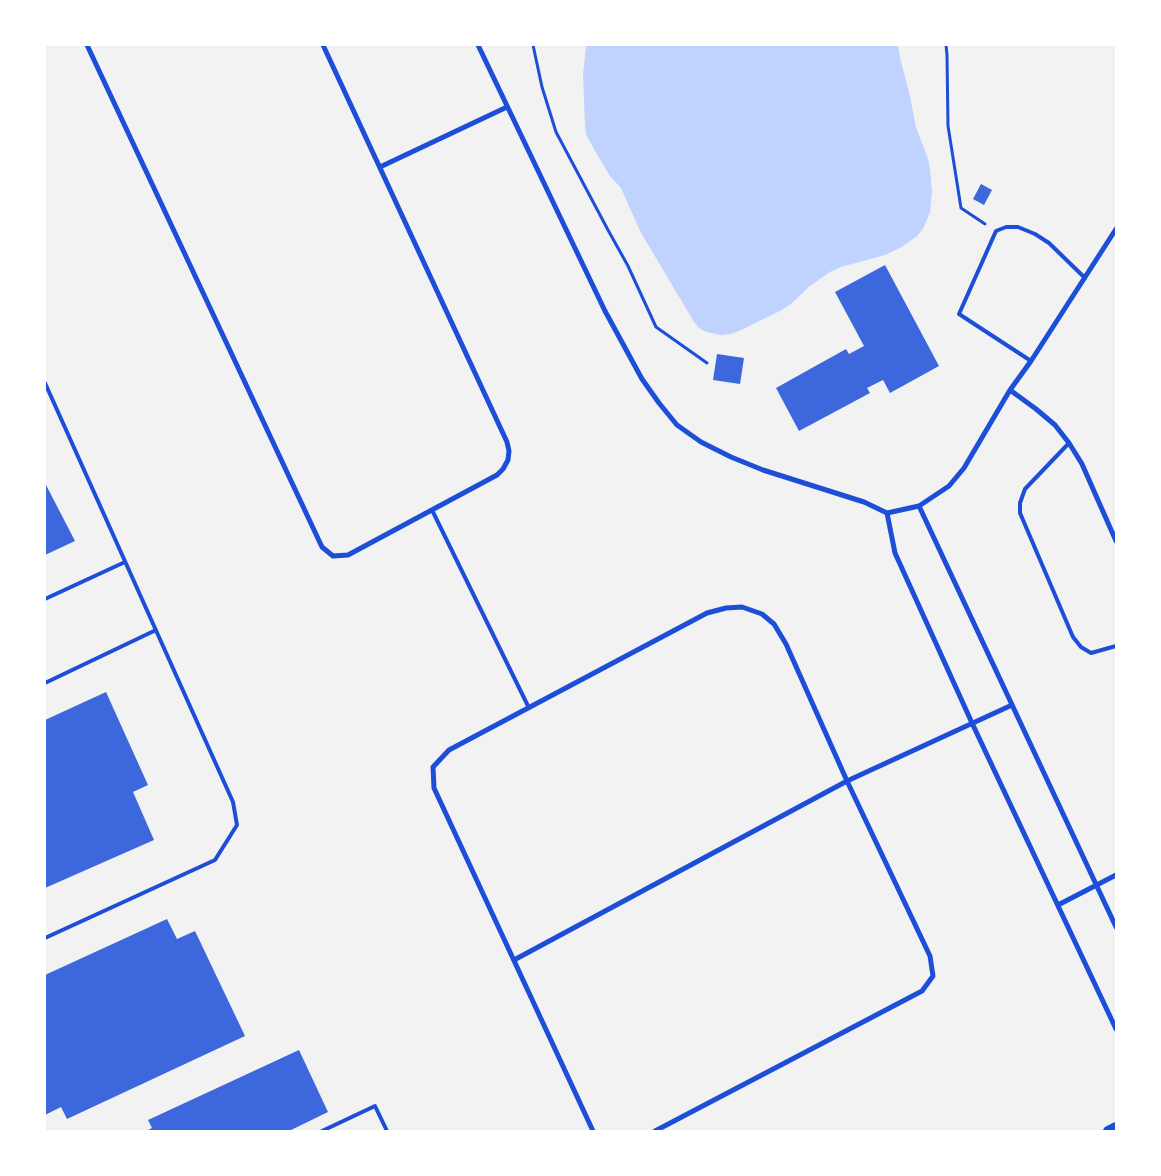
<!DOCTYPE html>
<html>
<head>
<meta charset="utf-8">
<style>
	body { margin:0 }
	#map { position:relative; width:1161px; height:1176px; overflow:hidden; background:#f2f2f2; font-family:"Work Sans",sans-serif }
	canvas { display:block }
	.frame { position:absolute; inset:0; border:46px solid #fff; pointer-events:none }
</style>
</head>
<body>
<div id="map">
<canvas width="1161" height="1176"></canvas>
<div class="frame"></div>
</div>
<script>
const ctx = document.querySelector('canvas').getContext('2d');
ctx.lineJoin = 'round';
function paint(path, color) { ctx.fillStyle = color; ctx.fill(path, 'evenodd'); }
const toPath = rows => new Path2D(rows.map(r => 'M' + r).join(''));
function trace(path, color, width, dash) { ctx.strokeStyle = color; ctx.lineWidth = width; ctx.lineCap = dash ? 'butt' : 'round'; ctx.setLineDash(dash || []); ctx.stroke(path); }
const water = toPath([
	[586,45,898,45,900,58,909,92,916,127,928,159,930,169,932,192,930,212,923,229,917,236,902,247,885,255,841,267,830,272,810,286,792,303,782,310,741,330,731,334,721,335,706,332,699,328,694,322,640,231,621,188,610,176,595,151,586,134,585,125,583,75]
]);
const building = toPath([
	[981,184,992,190,984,205,973,199],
	[885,265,939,366,890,393,883,380,867,388,870,393,799,431,776,388,846,349,849,354,864,346,835,292],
	[717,354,744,358,740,384,713,380],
	[45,483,75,541,45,555],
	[106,692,148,785,133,792,154,840,45,888,45,720],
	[167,919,177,939,195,931,245,1036,67,1119,61,1107,45,1115,45,975],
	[299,1050,328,1112,289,1131,146,1131,152,1128,148,1120]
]);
const path = toPath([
	[533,45,542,87,556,132,608,230,628,266,656,327,707,363],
	[946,45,947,55,948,126,961,208,985,224]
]);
const service = toPath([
	[1031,361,959,314,996,231,1006,227,1018,227,1035,234,1049,243,1085,278],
	[45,383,233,802,237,825,215,860,45,938],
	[1069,443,1025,489,1020,503,1020,513,1073,637,1081,647,1091,653,1116,646],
	[432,510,529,708],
	[45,599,125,562],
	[45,683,156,630],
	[322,1131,375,1106,387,1131]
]);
const minor = toPath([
	[87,45,322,547,333,556,348,555,497,475,503,469,508,460,509,451,507,442,323,45],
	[478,45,605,311,642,379,659,403,677,425,701,442,731,457,763,470,864,502,887,513,919,506,949,486,964,468,1010,390,1031,361,1060,316,1116,229],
	[380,167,507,107],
	[1010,390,1036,409,1055,425,1069,443,1082,464,1116,541],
	[919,506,1116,927],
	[887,513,895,553,972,723,1116,1029],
	[1058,905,1116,875],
	[514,960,847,781,1012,705],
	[593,1131,434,788,433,767,449,750,707,613,726,608,742,607,762,614,774,624,786,644,847,781,930,956,933,976,922,991,655,1131]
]);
const secondary = toPath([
	[1108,1131,1116,1127]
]);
paint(water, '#bfd3fe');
paint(building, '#3d67dc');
trace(path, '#1d4ed8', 3);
trace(service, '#1d4ed8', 4);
trace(minor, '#1d4ed8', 5);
trace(secondary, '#1d4ed8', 10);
</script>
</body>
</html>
